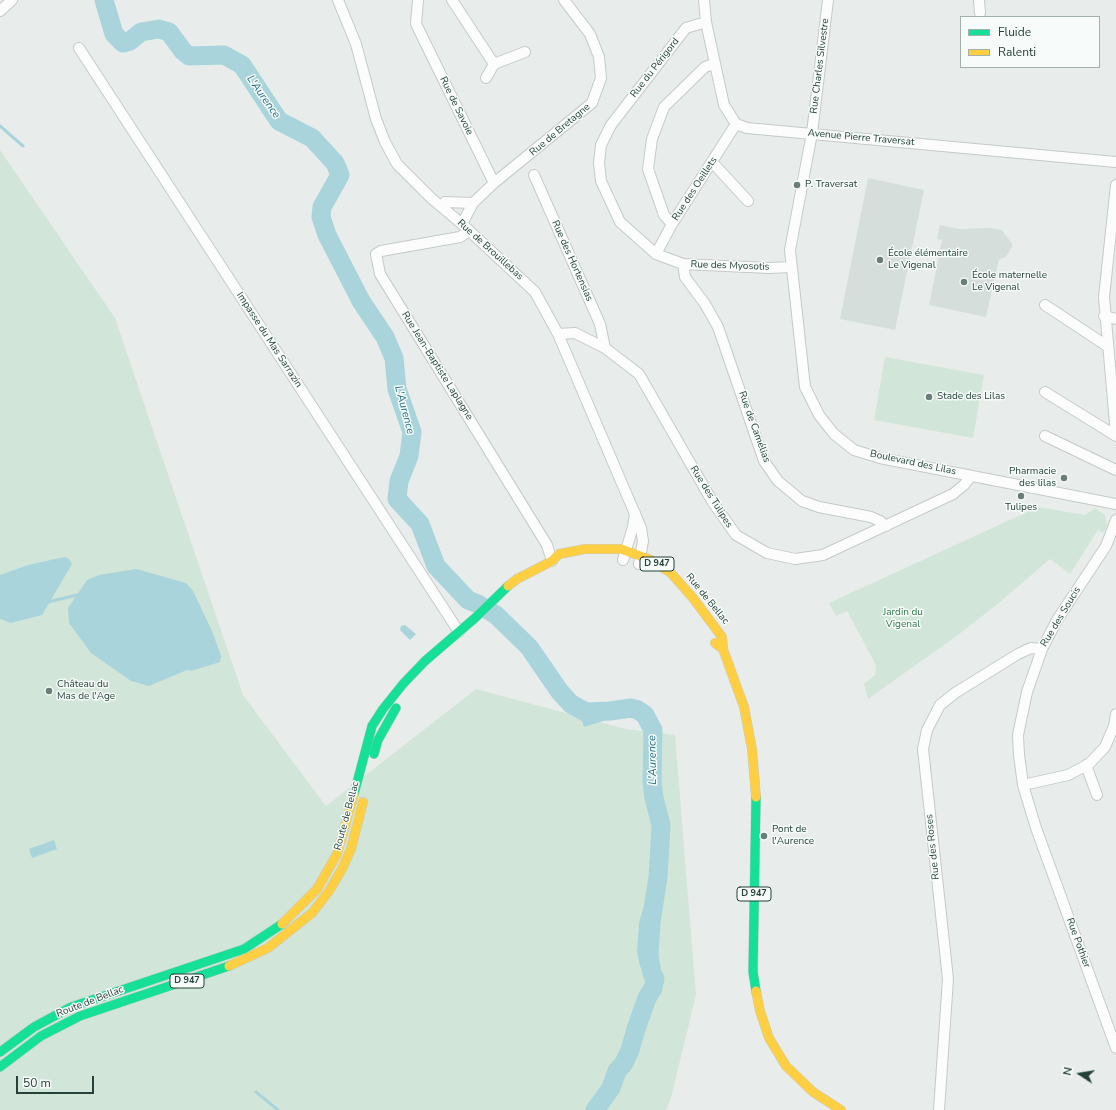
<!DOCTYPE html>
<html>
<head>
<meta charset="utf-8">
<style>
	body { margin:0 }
	#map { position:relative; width:1116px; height:1110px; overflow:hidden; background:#e8edeb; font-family:"Nunito Sans",sans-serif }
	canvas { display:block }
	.legend { position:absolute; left:960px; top:16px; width:140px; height:52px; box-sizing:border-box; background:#f7fbf9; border:1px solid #a3b1ad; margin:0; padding:5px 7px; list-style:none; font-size:12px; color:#24423a }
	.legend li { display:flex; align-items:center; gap:8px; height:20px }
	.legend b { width:20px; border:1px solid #a3b1ad }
	.north { position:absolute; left:1060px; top:1054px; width:40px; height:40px; -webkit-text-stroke:3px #f7fbf9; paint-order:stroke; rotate:282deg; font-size:11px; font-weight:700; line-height:16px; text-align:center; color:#24423a }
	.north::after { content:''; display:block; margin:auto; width:14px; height:18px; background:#24423a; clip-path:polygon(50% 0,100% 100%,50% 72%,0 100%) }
	.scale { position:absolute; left:16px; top:1076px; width:78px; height:18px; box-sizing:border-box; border:2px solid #24423a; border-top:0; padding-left:5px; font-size:12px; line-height:14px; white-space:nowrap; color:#24423a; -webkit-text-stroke:3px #f7fbf9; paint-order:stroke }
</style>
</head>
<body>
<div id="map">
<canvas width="1116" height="1110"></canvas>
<ul class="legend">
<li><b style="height:5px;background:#16e098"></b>Fluide</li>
<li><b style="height:5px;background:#ffcf43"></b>Ralenti</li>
</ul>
<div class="north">N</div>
<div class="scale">50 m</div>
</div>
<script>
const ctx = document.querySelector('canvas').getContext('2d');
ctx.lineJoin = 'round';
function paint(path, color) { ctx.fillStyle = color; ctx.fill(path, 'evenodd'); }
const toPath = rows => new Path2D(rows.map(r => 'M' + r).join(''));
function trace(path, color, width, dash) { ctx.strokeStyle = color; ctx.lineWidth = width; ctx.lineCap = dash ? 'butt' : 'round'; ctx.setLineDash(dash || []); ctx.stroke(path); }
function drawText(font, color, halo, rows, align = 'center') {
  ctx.font = font + ' "Nunito Sans",sans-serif'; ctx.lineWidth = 3; ctx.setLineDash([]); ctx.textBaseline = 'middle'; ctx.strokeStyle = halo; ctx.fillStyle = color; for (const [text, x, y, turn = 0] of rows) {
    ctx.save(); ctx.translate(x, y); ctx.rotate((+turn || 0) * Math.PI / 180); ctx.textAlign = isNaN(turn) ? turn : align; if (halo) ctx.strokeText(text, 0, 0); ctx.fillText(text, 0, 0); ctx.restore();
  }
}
const built = toPath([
	[868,178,924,190,895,330,840,319],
	[940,225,959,229,989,228,1002,230,1013,245,1006,257,999,259,986,317,929,305,942,240,937,239]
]);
const green = toPath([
	[0,150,115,318,243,695,326,806,476,689,626,729,675,735,696,995,671,1098,666,1110,0,1110],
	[885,357,984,375,973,438,874,420],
	[1038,507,1085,515,1095,508,1105,515,1107,526,1103,533,1098,530,1070,574,1050,559,999,603,958,635,868,699,864,684,875,675,876,665,847,611,836,616,829,603]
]);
const water = toPath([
	[99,0,104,0,114,34,123,43,130,41,141,32,159,29,169,32,183,51,189,56,224,55,242,65,279,121,312,138,338,167,340,175,322,207,321,217,327,235,361,301,385,337,394,358,397,389,412,432,409,456,399,481,397,499,420,524,436,566,468,600,478,604,473,609,457,597,443,582,431,564,423,542,413,522,399,508,389,491,406,456,409,433,394,393,392,361,387,348,356,303,319,230,316,211,326,186,335,173,334,169,309,139,286,131,276,125,266,111,254,88,240,67,225,59,189,59,185,56,168,36,160,32,143,34,135,43,127,47,120,48,115,46],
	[64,557,68,558,72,564,42,615,11,623,0,619,0,575,28,565],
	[136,569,186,583,193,591,212,631,221,656,220,662,191,671,187,670,149,686,131,681,91,653,69,623,68,608,87,580,99,575],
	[494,614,529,647,560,692,579,710,586,712,610,711,631,708,638,710,645,715,653,730,652,782,654,798,661,825,658,877,651,922,649,956,652,973,655,979,653,988,647,998,636,1029,630,1050,624,1063,617,1071,611,1088,595,1110,588,1110,605,1089,611,1073,619,1063,649,984,640,966,637,952,639,923,653,875,653,821,645,800,648,730,643,720,629,713,584,727,582,721,572,715,521,647,490,618],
	[405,625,416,634,410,640,400,630,401,626],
	[54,840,57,849,32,858,29,849]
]);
const stream = toPath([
	[0,126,23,146],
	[48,602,77,595],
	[256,1092,278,1110]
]);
const river = toPath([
	[104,0,114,34,123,43,130,41,141,32,159,29,169,32,183,51,189,56,224,55,242,65,279,121,312,138,335,163,340,175,322,207,321,217,327,235,361,301,385,337,394,358,397,389,412,432,409,456,399,481,397,499,420,524,436,566,468,600,478,604,496,615,529,647,560,692,571,704,586,712,610,711,631,708,638,710,645,715,653,730,652,782,654,798,661,825,658,877,651,922,649,956,652,973,655,979,653,988,647,998,636,1029,630,1050,624,1063,617,1071,611,1088,595,1110]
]);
const street = toPath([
	[338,0,356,44,376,119,385,142,397,164,431,198,462,224,535,292,558,334,641,528,643,541,639,564],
	[418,0,416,24,494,183],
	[452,0,494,64,525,52],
	[704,0,706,22,724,105,736,124,747,128,1116,162],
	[828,0,812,133,790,250,805,387,819,415,834,434,854,450,880,458,1116,504],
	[979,0,980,13],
	[0,11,12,0],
	[706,22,686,28,611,125,601,145,599,163,601,181,620,222,656,254,683,264,769,268,791,267],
	[79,48,459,632],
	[486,78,494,64],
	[712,162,748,201],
	[534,175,600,324,605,348],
	[1116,185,1104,297,1116,435],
	[473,203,494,183,592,103,601,78,599,57,590,34,564,0],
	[441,206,445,202,473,203,462,224],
	[672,224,664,215,648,169,652,139,664,107,705,67,714,64],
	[469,231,460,237,381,251,376,254,380,274,547,545,552,561],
	[656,254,672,224,736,124],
	[683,264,685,277,705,304,718,327,764,461,778,481,802,501,819,507,871,517,880,521,886,526],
	[1045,305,1107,346],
	[1104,316,1116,319],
	[558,334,575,333,605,348,639,374,712,501,736,535,767,553,795,559,823,555,953,494,964,485,971,476],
	[1045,392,1116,436],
	[1045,436,1116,470],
	[1116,520,1106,546,1057,620,1042,649,1027,692,1018,735,1019,755,1023,785,1036,828,1116,1048],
	[623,560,633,527,635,513],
	[1086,765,1097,795],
	[1023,785,1068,775,1089,764,1105,747,1114,726,1116,714],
	[939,1110,948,979,923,749,927,730,940,705,955,693,1018,654,1031,648,1042,649]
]);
const fast = toPath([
	[374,754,378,740,396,708],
	[354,794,372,726,383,709,403,684,425,661,475,618,508,586],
	[756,797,753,972,756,991],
	[0,1052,34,1027,71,1007,244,949,282,924],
	[0,1067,41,1036,80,1016,229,966]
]);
const slow = toPath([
	[508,586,517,579,552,561,559,554,585,549,621,549,651,560,671,573,693,598,722,637,723,649],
	[715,643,723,649,744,707,752,749,756,797],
	[282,924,317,889,337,854,354,794],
	[229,966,268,948,312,913,329,891,342,869,351,849,363,802],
	[756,991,760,1011,769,1038,786,1066,813,1092,841,1110]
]);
const markers = [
	[797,185,4,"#697e78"],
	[880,260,4,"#697e78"],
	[964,282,4,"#697e78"],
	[929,397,4,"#697e78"],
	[1064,478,4,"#697e78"],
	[1021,496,4,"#697e78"],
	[49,691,4,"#697e78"],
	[764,836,4,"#697e78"]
];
const shields = [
	[657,564,34],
	[754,894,34],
	[187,981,34]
];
const shieldNames = [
	["D 947",657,564],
	["D 947",754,894],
	["D 947",187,981]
];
const streetNames = [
	["Rue Charles Silvestre",820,66,-83],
	["Rue du Périgord",655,68,-52],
	["Rue de Savoie",456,106,64],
	["Rue de Bretagne",560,130,-40],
	["Avenue Pierre Traversat",861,138,5],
	["Rue des Oeillets",695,189,-57],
	["Rue de Brouillebas",490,250,42],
	["Rue des Hortensias",572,261,66],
	["Rue des Myosotis",730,266,2],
	["Impasse du Mas Sarrazin",269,340,57],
	["Rue Jean-Baptiste Laplagne",437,366,58],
	["Rue de Camélias",754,427,70],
	["Boulevard des Lilas",913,463,12],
	["Rue des Tulipes",711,497,58],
	["Rue de Bellac",707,599,51],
	["Rue des Soucis",1061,617,-59],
	["Route de Bellac",347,816,-75],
	["Rue des Roses",933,847,-96],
	["Rue Pothier",1078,943,70],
	["Route de Bellac",90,1002,-21]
];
const poiNames = [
	["P. Traversat",805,185],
	["École élémentaire",888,254],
	["Le Vigenal",888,266],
	["École maternelle",972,276],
	["Le Vigenal",972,288],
	["Stade des Lilas",937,397],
	["Pharmacie",1056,472,"right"],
	["des lilas",1056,484,"right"],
	["Tulipes",1021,508,"center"],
	["Château du",57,685],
	["Mas de l'Age",57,697],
	["Pont de",772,830],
	["l'Aurence",772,842]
];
const parkNames = [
	["Jardin du",903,613],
	["Vigenal",903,625]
];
const waterNames = [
	["L'Aurence",263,97,55],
	["L'Aurence",404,410,75],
	["L'Aurence",653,760,-91]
];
paint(built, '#d6dedb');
paint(green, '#d1e6d8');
paint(water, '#a9d4db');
trace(stream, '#a9d4db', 3);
trace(river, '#a9d4db', 19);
trace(street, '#c5cac8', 12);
trace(fast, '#c3ccc9', 10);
trace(slow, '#c3ccc9', 10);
trace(street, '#fcfcfc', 10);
trace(fast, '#16e098', 9);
trace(slow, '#ffcf43', 9);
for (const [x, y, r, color] of markers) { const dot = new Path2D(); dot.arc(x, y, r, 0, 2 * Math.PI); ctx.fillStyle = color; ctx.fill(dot); trace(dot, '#f7fbf9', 1.5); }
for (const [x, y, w] of shields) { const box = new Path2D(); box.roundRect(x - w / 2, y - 7, w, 14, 3); ctx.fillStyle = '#f7fbf9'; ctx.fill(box); trace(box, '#24423a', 1); }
drawText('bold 9px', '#24423a', null, shieldNames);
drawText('10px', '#24423a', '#f7fbf9', streetNames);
drawText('10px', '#24423a', '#f7fbf9', poiNames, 'left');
drawText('10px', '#2d7a4b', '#f7fbf9', parkNames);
drawText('italic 11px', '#1c6f80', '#f7fbf9', waterNames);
</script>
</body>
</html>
